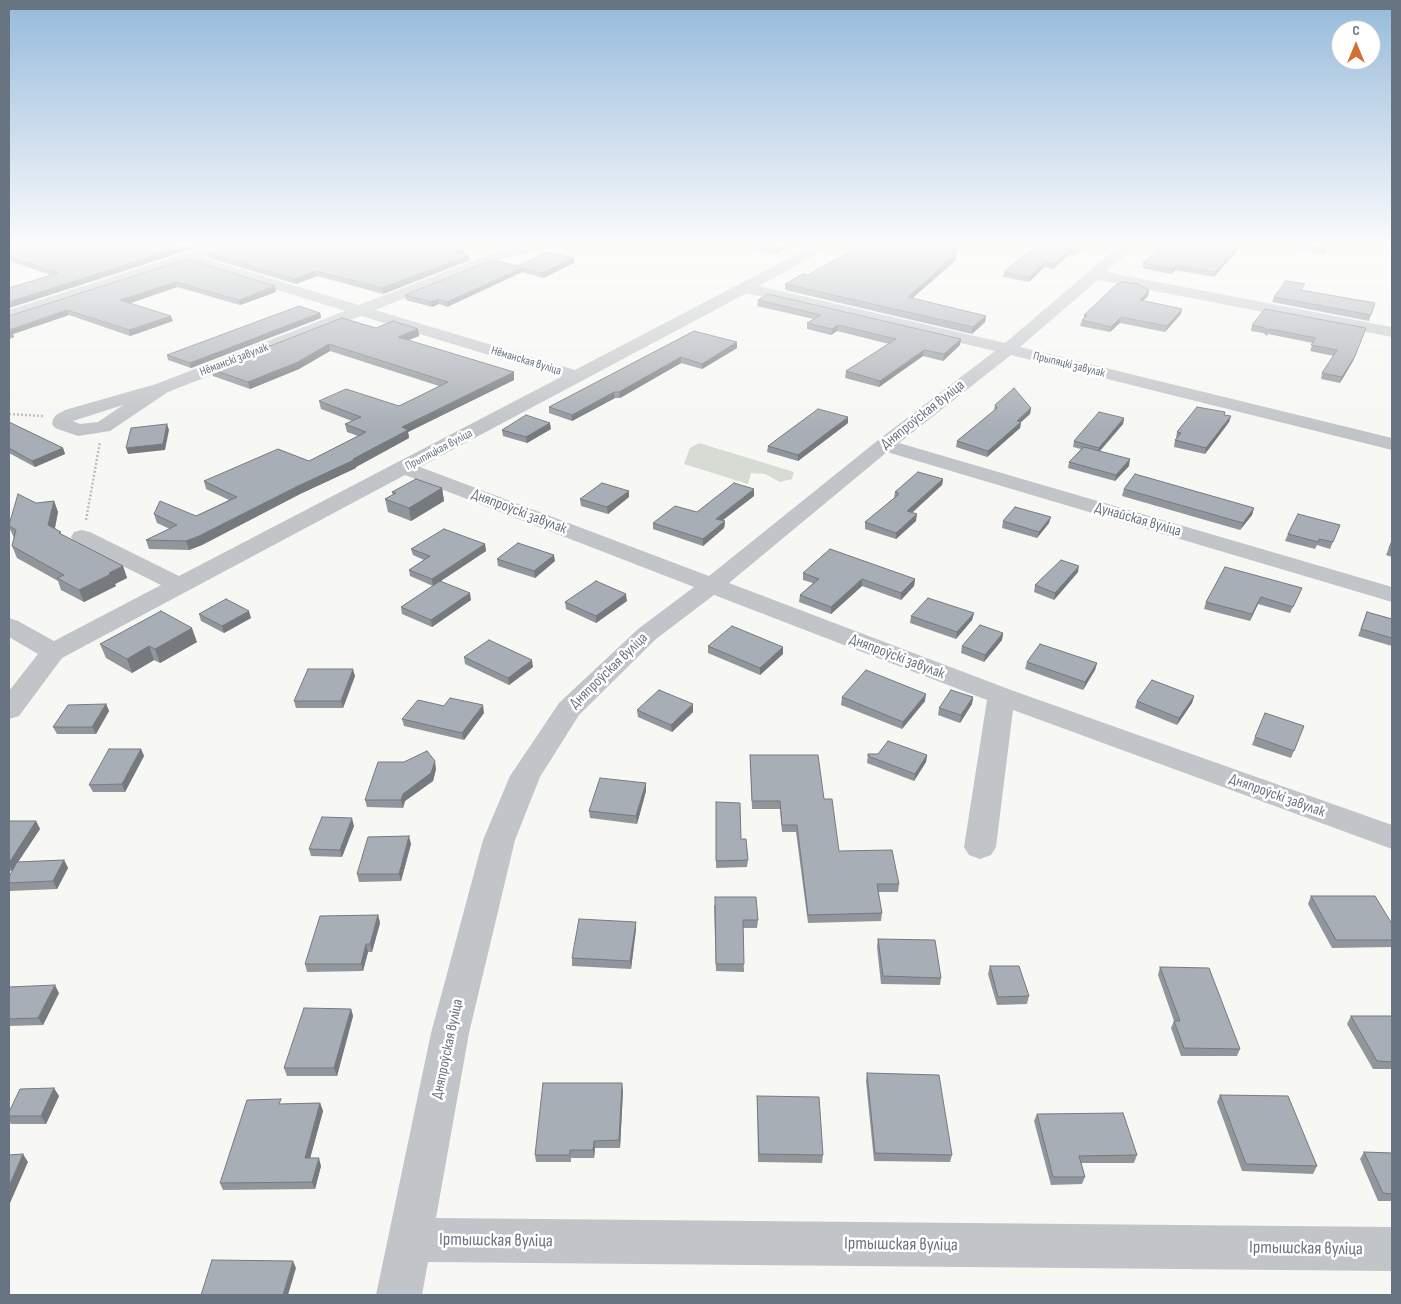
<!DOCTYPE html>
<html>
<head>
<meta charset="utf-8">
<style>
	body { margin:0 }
	#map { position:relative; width:1401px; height:1304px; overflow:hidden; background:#f7f7f4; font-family:"Sofia Sans Condensed",sans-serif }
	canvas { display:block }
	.frame { position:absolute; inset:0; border:10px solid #697483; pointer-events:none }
	.north { position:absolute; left:1331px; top:20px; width:50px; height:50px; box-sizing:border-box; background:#fff; border:1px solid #c3c7cd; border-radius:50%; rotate:0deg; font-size:14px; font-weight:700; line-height:20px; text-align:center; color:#697483 }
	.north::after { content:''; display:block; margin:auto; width:18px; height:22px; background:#d56e37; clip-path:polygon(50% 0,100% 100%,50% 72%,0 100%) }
</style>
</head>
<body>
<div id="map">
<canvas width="1401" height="1304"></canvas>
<div class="frame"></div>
<div class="north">С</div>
</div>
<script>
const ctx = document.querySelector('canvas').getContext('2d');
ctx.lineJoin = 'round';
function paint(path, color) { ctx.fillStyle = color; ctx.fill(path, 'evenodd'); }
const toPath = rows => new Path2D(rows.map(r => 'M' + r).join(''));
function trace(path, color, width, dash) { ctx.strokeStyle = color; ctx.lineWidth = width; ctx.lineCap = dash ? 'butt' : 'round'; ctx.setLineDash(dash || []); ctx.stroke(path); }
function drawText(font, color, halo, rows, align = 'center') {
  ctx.font = font + ' "Sofia Sans Condensed",sans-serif'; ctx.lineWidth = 5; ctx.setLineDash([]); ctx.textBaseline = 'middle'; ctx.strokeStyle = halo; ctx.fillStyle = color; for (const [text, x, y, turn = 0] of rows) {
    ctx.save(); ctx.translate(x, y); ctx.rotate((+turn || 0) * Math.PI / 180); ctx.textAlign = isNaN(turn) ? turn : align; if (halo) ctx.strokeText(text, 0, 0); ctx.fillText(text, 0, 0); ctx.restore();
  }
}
const green = toPath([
	[699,443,794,472,792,479,780,482,765,474,751,473,748,484,684,464,690,448]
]);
const path = toPath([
	[9,414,43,416],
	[86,520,100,442]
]);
const minor = toPath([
	[208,246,231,246,229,249,203,258,359,305,496,252,521,246,550,246,548,249,505,258,375,310,575,370,812,246,831,246,759,286,1005,343,1119,246,1135,246,1106,272,1392,327,1392,337,1098,280,1020,347,1392,438,1392,450,1011,355,899,443,1392,587,1392,602,887,452,729,583,1011,690,1392,825,1392,849,1013,710,996,847,991,855,980,859,969,855,964,847,987,700,714,595,656,639,579,715,540,777,515,840,469,1033,436,1218,1392,1227,1392,1271,428,1262,422,1295,376,1295,431,1033,483,840,510,776,559,703,638,629,694,587,405,475,62,658,19,716,9,719,9,691,38,654,9,637,9,618,18,621,54,641,161,585,74,542,71,537,74,532,82,530,90,532,179,576,561,377,361,316,168,392,110,431,78,436,55,428,52,424,53,419,56,415,65,410,156,384,345,311,188,262,9,320,9,310,208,246],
	[747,293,995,351,877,441,709,576,420,467,747,293],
	[123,405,98,422,80,424,73,421,123,405],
	[1383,246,1392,246,1392,251,1385,249,1383,246]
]);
const wall = toPath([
	[9,246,201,246,9,308,9,288,51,275,9,261],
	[227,246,467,246,463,248,464,253,462,254,470,260,383,294,317,276,296,284,209,258,208,253],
	[746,246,790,246,775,254,746,248],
	[857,246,965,246,955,254,956,260,912,298,986,316,985,322,972,334,785,290,785,284,808,275,857,247],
	[1037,246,1087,246,1074,256,1069,255,1053,269,1044,267,1029,282,1003,277,1004,272],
	[1241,246,1214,277,1175,270,1171,274,1142,268,1143,263],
	[1287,246,1331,246,1324,254,1287,248],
	[574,258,574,263,543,278,522,272,447,307,439,304,432,307,406,300,405,295,518,266],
	[187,259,276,292,240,305,177,287,130,303,173,321,130,336,69,315,13,334,14,337,9,339,9,316],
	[1303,289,1302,290,1375,303,1369,321,1272,302,1274,297],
	[1149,290,1148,296,1143,301,1181,314,1165,332,1120,323,1110,332,1080,326,1082,320,1084,318,1084,315],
	[758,300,960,345,943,361,923,356,879,387,845,378,846,371,889,344,837,331,831,335,807,329,807,323,814,319,757,306],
	[320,313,321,318,191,368,168,360,167,355],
	[1252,325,1366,328,1353,361,1340,383,1321,379,1322,373,1334,356,1310,351,1313,343,1268,334,1267,336,1263,333,1251,331],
	[376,328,418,329,419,336,408,340,514,372,514,380,408,432,409,438,356,467,356,468,300,494,202,545,189,550,149,549,146,540,170,529,157,523,154,514,196,516,229,500,206,489,204,481,309,461,358,436,347,432,345,424,352,421,321,409,319,401,399,406,439,386,330,351,299,369,250,389,213,376,211,369],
	[694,331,737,348,702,369,681,363,620,398,615,398,572,421,549,413,549,407],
	[995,405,1031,408,1030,414,1021,422,1020,428,987,457,956,447,957,441,994,411],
	[1231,416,1229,422,1205,454,1174,447,1175,440,1177,438,1176,438,1177,432],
	[1124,418,1123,424,1100,451,1129,466,1115,481,1068,468,1069,462,1081,449,1073,447,1074,441],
	[9,422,63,448,65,454,35,467,9,453],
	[848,423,798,461,767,452,768,446],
	[551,429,527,443,503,436,502,430],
	[943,479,942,485,912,513,916,521,896,539,865,529,865,522,894,498,895,492],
	[442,488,444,501,411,521,388,512,385,499,393,495,392,492],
	[1124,489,1254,508,1252,515,1240,530,1122,496],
	[754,496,722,521,725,521,724,528,703,546,653,529,653,523,697,512],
	[629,497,608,514,581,506,580,499],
	[54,501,58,512,55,528,62,535,123,566,127,578,115,584,116,586,84,602,61,590,58,581,17,558,12,546,14,538,9,527,9,525,36,503],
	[1003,521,1049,523,1037,538,1002,528],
	[1340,525,1330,549,1317,545,1315,549,1285,541,1288,534],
	[1392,540,1392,557,1386,555],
	[485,544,486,551,441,581,471,600,432,627,402,614,401,607,433,586,410,576,409,570,424,560,413,555,411,549],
	[497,559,555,561,535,578,498,566],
	[1078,572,1054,600,1034,592,1035,585],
	[803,573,915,579,914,586,901,600,862,586,831,614,799,602,800,595,813,583,803,580],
	[1302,588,1290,613,1258,604,1250,621,1204,609,1206,602],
	[627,601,596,623,566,609,565,602],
	[1367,612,1392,619,1392,646,1358,636],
	[974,613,972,620,956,639,910,623,911,616],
	[199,614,251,618,224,633,201,621],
	[1003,633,1002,640,984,662,961,653,962,646],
	[197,642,160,663,154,660,132,673,106,658,100,644],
	[708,646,783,647,783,654,760,675,708,653],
	[464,657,533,667,509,685,465,664],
	[1027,662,1097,663,1095,670,1083,690,1025,669],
	[355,676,343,708,296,708,294,701],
	[1194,696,1192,703,1177,725,1135,708,1137,701],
	[842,697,925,701,902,729,841,705],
	[973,697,972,704,960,723,938,715,939,708],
	[106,704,109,711,96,734,57,734,53,727],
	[693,704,693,712,672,732,638,717,637,710],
	[484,713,464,740,404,726,402,719],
	[1304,726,1291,758,1252,745,1255,737],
	[141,749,144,756,125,792,93,792,89,785],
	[868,754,927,755,926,762,914,781,867,763],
	[750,755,824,799,839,851,899,884,898,892,878,892,882,913,881,921,808,923,796,832,782,832,780,809,752,809],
	[436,769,433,781,405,801,403,808,367,807,365,800],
	[646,783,646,791,637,824,590,818,589,811],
	[716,802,741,839,748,860,747,867,716,868],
	[9,821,36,821,40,829,18,862,64,860,68,868,57,889,9,891,9,877,12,871,9,871],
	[354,826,342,857,311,856,309,849],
	[411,844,401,881,359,882,357,874],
	[1311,896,1392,924,1392,947,1332,948,1308,904],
	[714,905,758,920,757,928,743,928,744,972,716,971],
	[378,915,380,923,372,952,368,952,363,971,307,972,305,964],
	[636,929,631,969,572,966,572,958],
	[878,939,941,978,940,985,881,984,877,947],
	[990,966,1029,996,1027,1004,997,1005,988,974],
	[1160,967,1240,1049,1237,1056,1181,1056,1171,1028,1174,1021,1158,975],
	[9,987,59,993,43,1025,9,1026],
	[351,1009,353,1016,337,1076,287,1076,284,1068],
	[1351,1016,1392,1016,1392,1069,1373,1069,1347,1024],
	[867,1073,952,1155,950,1162,874,1161,866,1081],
	[623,1091,620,1148,595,1148,594,1158,571,1158,571,1162,536,1162,535,1155],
	[1220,1095,1317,1166,1313,1174,1242,1171,1217,1102],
	[59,1096,46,1124,11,1124,9,1120,9,1116],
	[757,1096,823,1155,822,1163,758,1162],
	[320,1103,323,1111,310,1158,321,1166,315,1189,223,1190,220,1183,283,1104],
	[1037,1114,1137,1155,1134,1163,1081,1163,1085,1177,1082,1184,1051,1185,1034,1121],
	[1364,1152,1392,1153,1392,1201,1378,1201,1360,1159]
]);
const shadedWall = toPath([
	[184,246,201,246,9,308,9,302],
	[780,246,790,246,775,254,775,249],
	[958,246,965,246,948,258,949,253],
	[1081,246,1087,246,1074,256,1075,251],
	[1238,246,1241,246,1214,277,1215,272],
	[1328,246,1331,246,1324,254,1325,249],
	[463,248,464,253,454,257,453,252],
	[1070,250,1069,255,1053,269,1054,264],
	[956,254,956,260,907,303,908,297],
	[469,255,470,260,383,294,382,288],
	[574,258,574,263,543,278,542,273],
	[1045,262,1044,267,1029,282,1030,277],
	[1176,265,1175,270,1171,274,1172,269],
	[522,268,522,272,447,307,447,302],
	[316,271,317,276,296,284,295,279],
	[176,282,177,287,122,306,120,300],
	[275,286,276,292,240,305,239,300],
	[1149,290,1148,296,1138,306,1140,300],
	[438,299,439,304,432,307,431,302],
	[1182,309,1181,314,1165,332,1167,326],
	[67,310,69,315,13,334,14,337,9,339,9,330],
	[320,313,321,318,191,368,190,363],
	[171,316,173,321,130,336,129,330],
	[986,316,985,322,972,334,973,327],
	[1121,317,1120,323,1110,332,1111,327],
	[838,325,837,331,831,335,832,329],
	[1366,328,1353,361,1340,383,1342,377],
	[418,329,419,336,399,344,398,337],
	[961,339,960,345,943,361,944,354],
	[737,342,737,348,702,369,702,364],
	[329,344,330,351,299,369,250,389,248,382],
	[924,350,923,356,879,387,880,381],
	[681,357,681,363,620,398,619,392],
	[514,372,514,380,408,432,409,438,356,467,356,468,300,494,202,545,189,550,186,541,353,459,402,427],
	[614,392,615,398,572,421,572,415],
	[1031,408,1030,414,1021,422,1020,428,987,457,988,451,1017,421],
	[1231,416,1229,422,1205,454,1206,448],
	[848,417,848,423,798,461,798,455],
	[1124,418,1123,424,1097,454,1099,448],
	[550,423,551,429,527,443,526,437],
	[167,424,169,430,165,450,128,454,126,448],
	[63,448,65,454,35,467,32,461],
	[1130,459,1129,466,1115,481,1116,475],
	[943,479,942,485,906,518,907,511],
	[442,488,444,501,411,521,409,508],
	[754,489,754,496,716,525,716,519],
	[629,491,629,497,608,514,607,507],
	[54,501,58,512,53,537,48,525],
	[1254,508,1252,515,1240,530,1243,523],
	[917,514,916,521,896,539,896,533],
	[1051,517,1049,523,1037,538,1039,532],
	[725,521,724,528,703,546,703,539],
	[485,544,486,551,433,586,432,579],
	[554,555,555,561,535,578,534,571],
	[123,566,127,578,115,584,116,586,84,602,79,590,109,573],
	[1079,566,1078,572,1054,600,1055,593],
	[862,579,862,586,831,614,831,607],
	[915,579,914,586,901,600,901,593],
	[470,593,471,600,432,627,431,620],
	[626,594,627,601,596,623,596,616],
	[1261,597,1258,604,1250,621,1252,614],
	[249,611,251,618,224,633,222,626],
	[974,613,972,620,956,639,957,632],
	[192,628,197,642,160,663,155,649],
	[1003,633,1002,640,984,662,985,655],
	[149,646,154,660,132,673,127,659],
	[783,647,783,654,760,675,760,668],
	[532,660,533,667,509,685,508,678],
	[1097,663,1095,670,1083,690,1085,682],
	[353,669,355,676,343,708,341,701],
	[926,694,925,701,902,729,903,722],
	[1194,696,1192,703,1177,725,1179,718],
	[973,697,972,704,960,723,961,715],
	[106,704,109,711,96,734,92,727],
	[693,704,693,712,672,732,671,725],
	[483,705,484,713,464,740,462,733],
	[141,749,144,756,125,792,122,784],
	[927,755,926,762,914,781,915,774],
	[435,761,436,769,433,781,405,801,403,808,401,800,403,794],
	[646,783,646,791,637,824,636,816],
	[352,818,354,826,342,857,340,850],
	[36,821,40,829,12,871,9,864,9,863],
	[409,836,411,844,401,881,399,874],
	[64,860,68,868,57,889,53,881],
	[378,915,380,923,372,952,370,944],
	[636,922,636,929,631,969,630,961],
	[366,944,368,952,363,971,361,964],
	[55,985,59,993,43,1025,38,1018],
	[351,1009,353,1016,337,1076,334,1068],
	[622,1083,623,1091,620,1148,619,1140],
	[54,1088,59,1096,46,1124,41,1116],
	[320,1103,323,1111,308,1166,305,1158],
	[594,1141,595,1148,594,1158,593,1150],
	[23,1154,28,1162,10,1203,9,1202,9,1186],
	[319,1158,321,1166,315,1189,312,1182],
	[293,1261,296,1268,288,1295,283,1295]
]);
const building = toPath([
	[9,246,184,246,9,302,9,288,58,273,9,257,9,246],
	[227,246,460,246,463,248,453,252,469,255,382,288,316,271,295,279,208,253,227,246],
	[763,246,780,246,775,249,763,246],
	[859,246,958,246,949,253,956,254,908,297,986,316,973,327,785,284,803,274,808,275,859,246],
	[1037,246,1081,246,1075,251,1070,250,1054,264,1045,262,1030,277,1004,272,1024,255,1037,246],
	[1162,246,1238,246,1215,272,1176,265,1172,269,1143,263,1162,246],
	[1311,246,1328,246,1325,249,1311,246],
	[547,252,574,258,542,273,522,268,447,302,438,299,431,302,405,295,492,260,518,266,547,252],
	[187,259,275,286,239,300,176,282,120,300,171,316,129,330,67,310,9,330,9,316,187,259],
	[1286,281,1305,284,1300,290,1375,303,1371,315,1274,297,1286,281],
	[1123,282,1138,284,1149,290,1140,300,1182,309,1167,326,1121,317,1111,327,1082,320,1087,316,1084,315,1117,284,1120,284,1123,282],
	[768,294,961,339,944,354,924,350,880,381,846,371,896,339,838,325,832,329,807,323,821,315,758,300,768,294],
	[299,306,320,313,190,363,167,355,299,306],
	[1265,309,1366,328,1355,356,1342,377,1322,373,1337,350,1311,345,1316,338,1270,329,1269,331,1265,328,1252,325,1265,309],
	[342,318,376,328,393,321,418,329,398,337,514,372,402,427,408,430,353,459,354,460,298,486,199,536,186,541,146,540,177,525,154,514,160,501,196,516,237,497,204,481,278,449,309,461,366,432,345,424,361,417,319,401,346,389,399,406,448,382,329,344,298,362,248,382,211,369,342,318],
	[694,331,737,342,702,364,681,357,619,392,614,392,572,415,549,407,694,331],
	[1014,388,1031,408,1017,421,1021,422,988,451,957,441,997,408,995,405,1014,388],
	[1197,407,1225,412,1224,415,1231,416,1206,448,1175,440,1181,433,1177,432,1197,407],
	[818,409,848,417,798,455,768,446,818,409],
	[1099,412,1124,418,1099,448,1074,441,1099,412],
	[526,415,550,423,526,437,502,430,526,415],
	[9,422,63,448,32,461,9,448,9,422],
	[167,424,163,444,126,448,131,428,167,424],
	[1084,447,1130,459,1116,475,1069,462,1084,447],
	[918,472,943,479,907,511,917,514,896,533,865,522,898,495,898,493,895,492,918,472],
	[1135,474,1254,508,1243,523,1124,489,1135,474],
	[416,479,442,488,409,508,385,499,396,493,392,492,416,479],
	[602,483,629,491,607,507,580,499,602,483],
	[734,483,754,489,716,519,725,521,703,539,653,523,675,506,697,512,734,483],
	[18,494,36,503,54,501,48,525,61,532,59,533,123,566,109,573,111,574,79,590,57,578,64,575,12,546,16,530,9,526,9,525,18,494],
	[1015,507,1051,517,1039,532,1003,521,1015,507],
	[1298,514,1340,525,1333,542,1319,539,1318,542,1288,534,1298,514],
	[444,529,485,544,432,579,409,570,430,556,411,549,444,529],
	[1392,541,1392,549,1389,548,1392,541],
	[518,543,554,555,534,571,497,559,518,543],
	[830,549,915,579,901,593,862,579,831,607,800,595,819,579,803,573,830,549],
	[1061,560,1079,566,1055,593,1035,585,1061,560],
	[1225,567,1302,588,1293,607,1261,597,1252,614,1206,602,1225,567],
	[440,581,470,593,431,620,401,607,440,581],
	[596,581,626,594,596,616,565,602,596,581],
	[928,598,974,613,957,632,911,616,928,598],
	[226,599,249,611,222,626,199,614,226,599],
	[161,611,192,628,155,649,149,646,127,659,100,644,161,611],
	[1367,612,1392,619,1392,638,1361,629,1367,612],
	[980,625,1003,633,985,655,962,646,980,625],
	[732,626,783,647,760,668,708,646,732,626],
	[489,640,532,660,508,678,464,657,489,640],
	[1040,644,1097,663,1085,682,1027,662,1040,644],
	[308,669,353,669,341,701,294,701,308,669],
	[866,670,926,694,903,722,842,697,866,670],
	[1152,680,1194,696,1179,718,1137,701,1152,680],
	[659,690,693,704,671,725,637,710,659,690],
	[951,690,973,697,961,715,939,708,951,690],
	[450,698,483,705,462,733,402,719,418,700,444,706,450,698],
	[106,704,92,727,53,727,68,705,106,704],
	[1265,713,1304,726,1294,751,1255,737,1265,713],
	[888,741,927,755,915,774,868,756,868,754,878,754,888,741],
	[109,749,141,749,122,784,89,785,109,749],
	[427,751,435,761,431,773,403,794,401,800,365,800,378,762,404,762,427,751],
	[750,755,818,755,824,799,832,799,839,851,892,850,899,884,877,884,882,913,808,915,797,825,782,825,780,801,752,801,750,755],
	[600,778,646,783,636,816,589,811,600,778],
	[716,802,740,803,741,839,746,839,748,860,716,861,716,802],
	[322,817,352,818,340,850,309,849,322,817],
	[9,821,36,821,9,863,9,821],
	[409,836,399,874,357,874,368,837,409,836],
	[64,860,53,881,9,883,9,877,17,862,64,860],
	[1311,896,1375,896,1392,924,1392,940,1336,940,1311,896],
	[715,897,756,897,758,920,743,920,744,964,716,964,715,897],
	[378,915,370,944,366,944,361,964,305,964,320,916,378,915],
	[579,919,636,922,630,961,572,958,579,919],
	[878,939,935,940,941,978,883,976,878,939],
	[990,966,1019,966,1029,996,998,997,990,966],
	[1160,967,1209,968,1240,1049,1184,1048,1174,1021,1180,1021,1160,967],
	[55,985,38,1018,9,1019,9,987,55,985],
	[304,1008,351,1009,334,1068,284,1068,304,1008],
	[1351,1016,1392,1016,1392,1062,1377,1061,1351,1016],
	[867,1073,939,1075,952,1155,875,1153,867,1073],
	[543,1083,622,1083,619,1140,594,1141,593,1150,570,1150,570,1155,535,1155,543,1083],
	[54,1088,41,1116,9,1116,9,1112,20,1089,54,1088],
	[1220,1095,1288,1096,1317,1166,1246,1164,1220,1095],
	[757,1096,819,1097,823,1155,759,1154,757,1096],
	[281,1099,279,1104,320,1103,305,1158,319,1158,312,1182,220,1183,247,1100,281,1099],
	[1123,1113,1137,1155,1079,1156,1085,1177,1053,1177,1037,1114,1123,1113],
	[1364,1152,1392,1153,1392,1194,1383,1193,1364,1152],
	[23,1154,9,1186,9,1155,23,1154],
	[212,1260,293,1261,283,1295,201,1295,212,1260]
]);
const farStreetnames = [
	["Нёманскі завулак",234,360,-21],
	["Нёманская вуліца",526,361,17],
	["Прыпяцкі завулак",1069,365,14],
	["Прыпяцкая вуліца",439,450,-28]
];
const streetNames = [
	["Дняпроўская вуліца",923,415,-38],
	["Дняпроўскі завулак",519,512,21],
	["Дунайская вуліца",1138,520,16],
	["Дняпроўскі завулак",897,657,21],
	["Дняпроўская вуліца",609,671,-44],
	["Дняпроўскі завулак",1277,796,20],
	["Дняпроўская вуліца",448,1049,-78]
];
const nearStreetnames = [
	["Іртышская вуліца",496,1241,1],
	["Іртышская вуліца",901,1245,1],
	["Іртышская вуліца",1306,1249,1]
];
paint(green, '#d6dcd4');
trace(path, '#bbbdc0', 2.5, [2, 2]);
paint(minor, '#c1c4c8');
paint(wall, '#90969c');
paint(shadedWall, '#767a7f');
paint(building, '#a8aeb5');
trace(building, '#767a7f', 1);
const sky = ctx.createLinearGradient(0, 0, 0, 429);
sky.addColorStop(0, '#95badb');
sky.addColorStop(0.57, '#fbfbfa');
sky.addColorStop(1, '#fbfbfa00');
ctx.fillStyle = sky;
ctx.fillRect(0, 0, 1401, 429);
drawText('12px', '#697483', '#fff', farStreetnames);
drawText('15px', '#697483', '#fff', streetNames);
drawText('18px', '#697483', '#fff', nearStreetnames);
</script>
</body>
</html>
